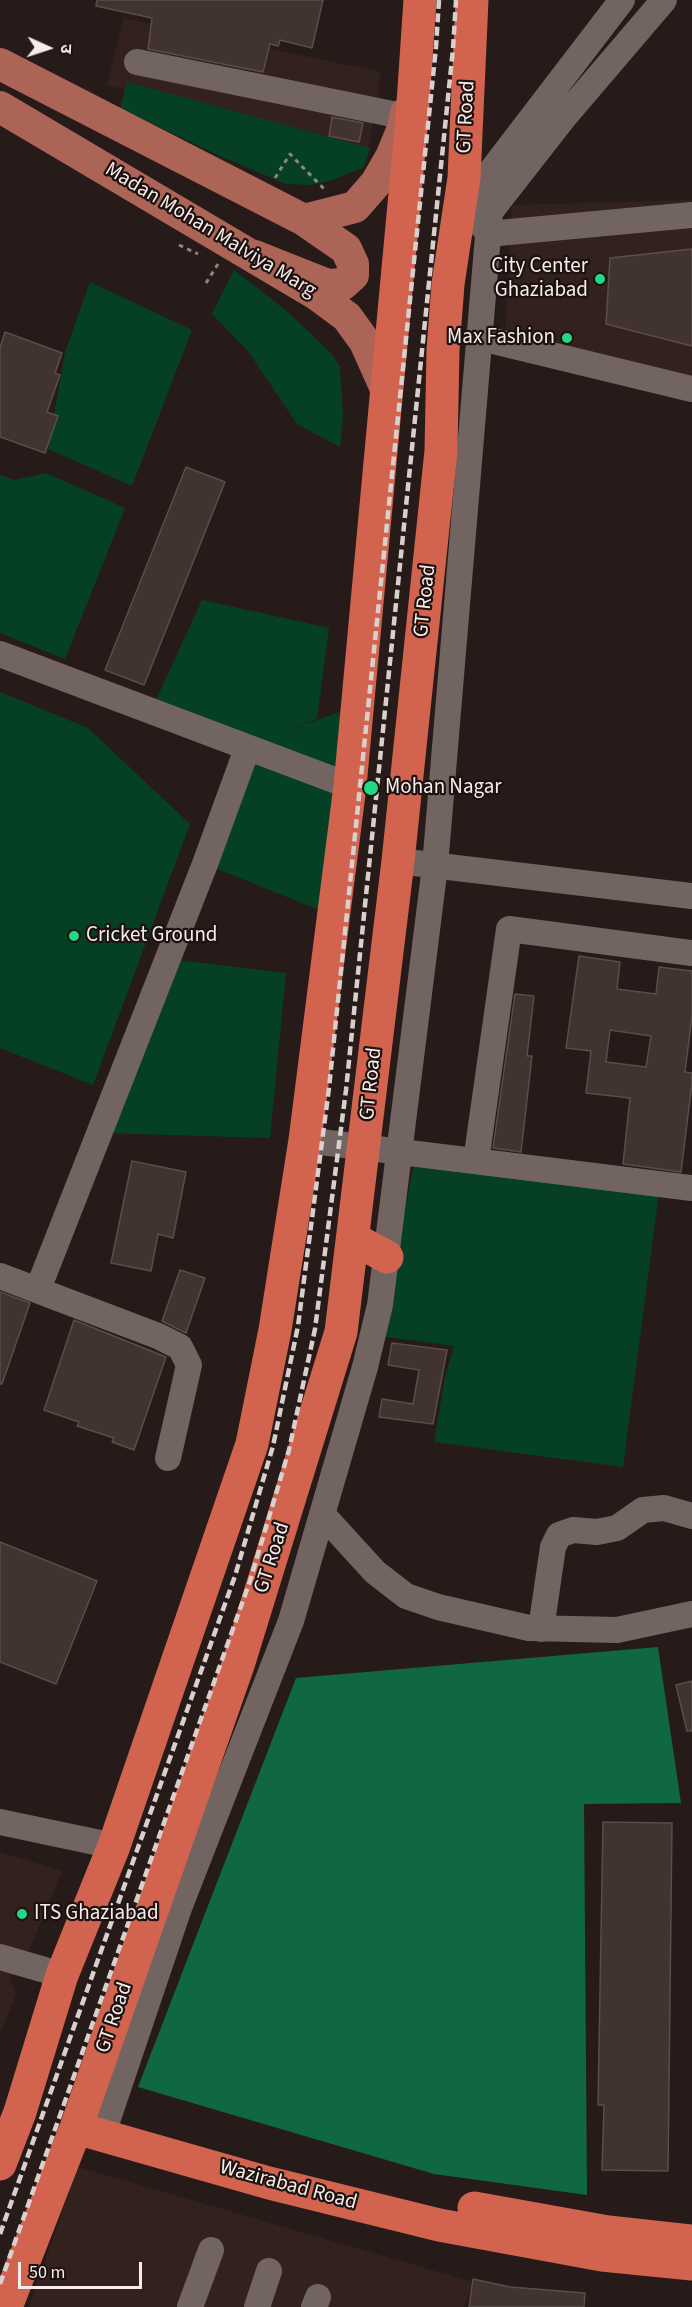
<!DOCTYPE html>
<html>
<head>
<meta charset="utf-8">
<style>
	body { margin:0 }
	#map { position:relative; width:692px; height:2307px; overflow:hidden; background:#271b19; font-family:"Source Sans 3","Noto Sans Devanagari",sans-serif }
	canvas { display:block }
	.north { position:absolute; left:18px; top:18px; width:60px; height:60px; -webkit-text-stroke:4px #1d1210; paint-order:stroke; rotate:93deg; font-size:16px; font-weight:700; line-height:24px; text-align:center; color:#f5edeb }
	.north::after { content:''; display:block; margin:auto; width:21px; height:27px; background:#f5edeb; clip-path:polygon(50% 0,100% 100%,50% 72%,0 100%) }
	.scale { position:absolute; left:18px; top:2262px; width:124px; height:27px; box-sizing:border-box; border:3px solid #f5edeb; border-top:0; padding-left:8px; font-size:18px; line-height:21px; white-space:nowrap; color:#f5edeb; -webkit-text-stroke:4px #1d1210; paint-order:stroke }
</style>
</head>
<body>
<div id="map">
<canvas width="692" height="2307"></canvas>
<div class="north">उ</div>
<div class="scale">50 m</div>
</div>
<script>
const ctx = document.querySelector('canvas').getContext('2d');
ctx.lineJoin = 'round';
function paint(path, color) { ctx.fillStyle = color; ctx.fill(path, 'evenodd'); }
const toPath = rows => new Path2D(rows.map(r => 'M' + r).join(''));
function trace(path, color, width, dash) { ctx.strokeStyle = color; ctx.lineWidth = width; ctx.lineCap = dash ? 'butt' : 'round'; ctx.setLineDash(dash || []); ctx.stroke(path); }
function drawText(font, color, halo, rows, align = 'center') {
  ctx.font = font + ' "Source Sans 3",sans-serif'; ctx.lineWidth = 4.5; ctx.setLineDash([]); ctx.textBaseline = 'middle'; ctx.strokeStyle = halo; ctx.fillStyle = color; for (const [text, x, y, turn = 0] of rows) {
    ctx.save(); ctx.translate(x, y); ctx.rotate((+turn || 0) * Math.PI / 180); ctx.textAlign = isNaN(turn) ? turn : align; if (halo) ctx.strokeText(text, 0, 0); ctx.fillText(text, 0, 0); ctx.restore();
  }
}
const built = toPath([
	[124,18,381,72,368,153,107,85],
	[692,200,692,401,504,352,512,205],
	[0,1852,62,1871,26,1958,18,1959,10,1981,16,1994,0,2034],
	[78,2167,473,2282,464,2307,29,2307]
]);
const green = toPath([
	[127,82,370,148,364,167,330,181,309,185,286,184,220,156,120,108],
	[234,270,288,312,331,353,340,367,343,414,340,447,297,424,248,351,212,314],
	[90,282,192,330,132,486,48,449,65,352],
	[46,473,125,508,65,659,0,633,0,475,14,480],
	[202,600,329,628,317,719,283,732,357,706,334,916,205,864,250,744,151,711],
	[0,692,88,728,190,824,93,1085,0,1048],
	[169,959,286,973,270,1138,104,1133],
	[414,1164,659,1193,623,1467,434,1442,445,1377,454,1346,380,1336]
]);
const forest = toPath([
	[658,1647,681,1803,584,1804,587,2195,434,2174,138,2087,296,1678]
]);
const building = toPath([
	[97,0,323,0,312,48,280,40,278,46,270,44,263,72,148,49,152,18,96,6,97,0],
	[332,117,363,123,359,142,329,136,332,117],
	[692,249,692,346,606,324,610,258,692,249],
	[5,332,62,353,55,373,60,375,47,412,58,416,45,453,0,437,0,348,5,332],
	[186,467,225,482,144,685,105,670,186,467],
	[579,956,620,962,617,989,656,994,659,967,692,971,692,1016,685,1072,692,1073,692,1083,681,1172,623,1164,630,1098,586,1093,591,1051,566,1048,579,956],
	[610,1030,651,1036,646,1067,606,1062,610,1030],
	[515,994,534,996,527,1056,532,1056,521,1152,493,1148,515,994],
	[132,1161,186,1172,173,1238,158,1234,151,1271,111,1263,132,1161],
	[180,1270,205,1278,186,1333,162,1321,180,1270],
	[0,1292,30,1303,2,1384,0,1384,0,1292],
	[74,1320,166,1357,134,1450,112,1442,114,1438,77,1426,79,1422,44,1410,74,1320],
	[392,1343,447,1350,433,1424,379,1417,382,1399,413,1404,419,1370,388,1365,392,1343],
	[0,1542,97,1581,56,1684,0,1662,0,1542],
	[692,1681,692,1731,687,1731,676,1685,692,1681],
	[603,1822,672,1823,668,2171,602,2170,604,2105,598,2105,603,1822],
	[473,2279,510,2287,585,2293,584,2307,469,2307,473,2279]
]);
const path = toPath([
	[275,178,290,154,326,191],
	[179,245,198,254],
	[206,283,218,264]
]);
const minor = toPath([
	[137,62,412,118],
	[459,213,622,0],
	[482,226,490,212,565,116,664,0],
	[488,234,692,215],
	[477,337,692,389],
	[0,654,350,786],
	[398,861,692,896],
	[305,1140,692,1188],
	[476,1161,509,929,692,953],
	[0,1276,158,1336,180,1347,189,1365,168,1458],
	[38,1289,205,864,247,749],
	[322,1514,375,1572,406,1596,438,1607,529,1628,617,1630,692,1614],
	[541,1629,553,1547,559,1535,573,1530,597,1532,617,1528,643,1510,664,1508,692,1516],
	[0,1822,114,1846],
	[0,1957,62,1975],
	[102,2136,179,1908,291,1621,365,1367,380,1305,435,866,490,212],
	[190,2307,211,2250],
	[257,2307,269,2271],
	[314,2307,318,2297]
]);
const major = toPath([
	[0,64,304,220,346,249,353,264,353,275,343,284,328,285,255,256],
	[0,107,316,294,347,317,365,342,386,389],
	[304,220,355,207,376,183,391,157,403,128,406,113]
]);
const highway = toPath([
	[354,1239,387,1257],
	[76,2128,269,2183,439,2225,602,2255,692,2264],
	[0,2164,20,2112,62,1975,114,1846,252,1444,275,1330,305,1140,350,786,412,118,420,0],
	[474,2208,608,2232,692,2241],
	[6,2307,76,2128,238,1665,341,1332,398,861,441,451,443,350,448,284,464,178,472,0]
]);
const rail = toPath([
	[0,2234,235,1576,273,1446,298,1326,329,1088,436,47,439,0],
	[0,2284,250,1581,289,1450,315,1329,346,1090,453,49,456,0]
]);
const markers = [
	[600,279,6,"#21d887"],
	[567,338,6,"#21d887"],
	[371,788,8,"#21d887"],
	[74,936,6,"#21d887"],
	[22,1914,6,"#21d887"]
];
const streetNames = [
	["GT Road",467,117,-87],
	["Madan Mohan Malviya Marg",210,231,31],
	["GT Road",426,601,-84],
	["GT Road",372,1084,-84],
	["GT Road",273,1558,-72],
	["GT Road",115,2018,-71],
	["Wazirabad Road",288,2186,15]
];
const poiNames = [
	["City Center",588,267,"right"],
	["Ghaziabad",588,291,"right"],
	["Max Fashion",555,338,"right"],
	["Mohan Nagar",385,788],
	["Cricket Ground",86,936],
	["ITS Ghaziabad",34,1914]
];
paint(built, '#33211d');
paint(green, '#054024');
paint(forest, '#0f683f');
paint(building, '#403330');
trace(building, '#5a4d4a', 1.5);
trace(path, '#8e8482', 3, [4.5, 4.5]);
trace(minor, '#726461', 26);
trace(major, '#ac6456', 32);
trace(highway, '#d2644f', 33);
trace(rail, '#d9d0ce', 4.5, [9, 4.5]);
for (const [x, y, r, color] of markers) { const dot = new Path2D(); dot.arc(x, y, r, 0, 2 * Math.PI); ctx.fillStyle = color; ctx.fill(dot); trace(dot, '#1d1210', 2); }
drawText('21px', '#f5edeb', '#1d1210', streetNames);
drawText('21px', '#f5edeb', '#1d1210', poiNames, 'left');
</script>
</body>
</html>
